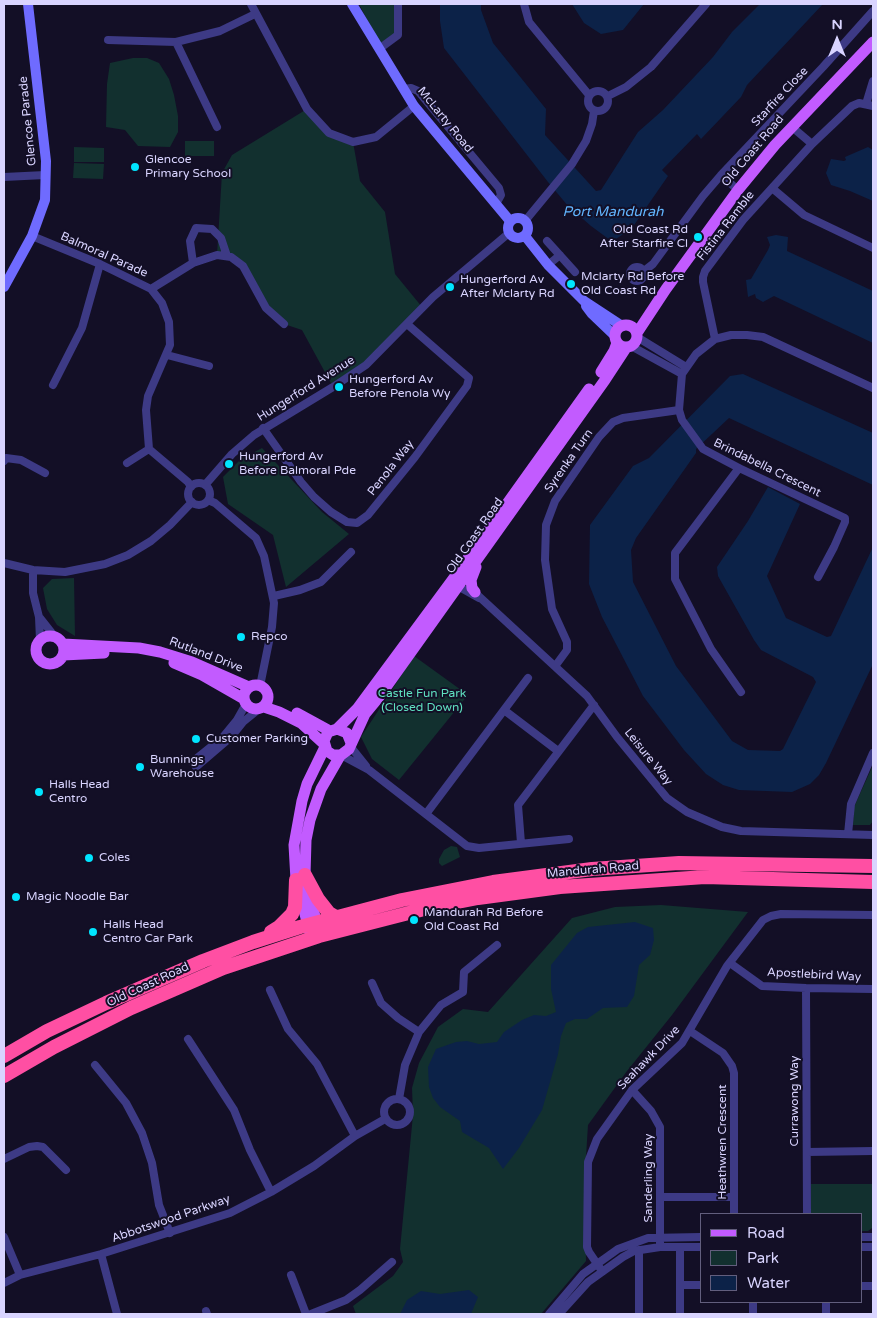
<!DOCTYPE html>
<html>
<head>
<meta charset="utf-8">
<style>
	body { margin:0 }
	#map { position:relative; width:877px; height:1318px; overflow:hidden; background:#130f26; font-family:"Varela Round",sans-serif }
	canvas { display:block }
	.frame { position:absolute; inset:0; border:5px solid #d9d4ff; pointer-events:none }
	.legend { position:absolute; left:700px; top:1213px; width:162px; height:90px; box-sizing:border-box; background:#130f26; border:1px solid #625e7d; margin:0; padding:6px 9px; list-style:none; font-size:15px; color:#d9d4ff }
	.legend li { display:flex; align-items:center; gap:10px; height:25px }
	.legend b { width:25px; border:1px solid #625e7d }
	.north { position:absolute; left:812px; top:15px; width:50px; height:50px; -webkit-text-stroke:4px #130f26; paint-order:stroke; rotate:0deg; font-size:14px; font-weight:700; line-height:20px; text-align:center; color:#d9d4ff }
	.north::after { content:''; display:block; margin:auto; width:18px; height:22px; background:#d9d4ff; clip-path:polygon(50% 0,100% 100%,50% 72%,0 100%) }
</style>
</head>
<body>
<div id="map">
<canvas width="877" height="1318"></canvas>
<div class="frame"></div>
<ul class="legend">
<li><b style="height:6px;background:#c25bff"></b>Road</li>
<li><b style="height:14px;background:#12302f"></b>Park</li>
<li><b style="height:14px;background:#0c2248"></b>Water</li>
</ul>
<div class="north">N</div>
</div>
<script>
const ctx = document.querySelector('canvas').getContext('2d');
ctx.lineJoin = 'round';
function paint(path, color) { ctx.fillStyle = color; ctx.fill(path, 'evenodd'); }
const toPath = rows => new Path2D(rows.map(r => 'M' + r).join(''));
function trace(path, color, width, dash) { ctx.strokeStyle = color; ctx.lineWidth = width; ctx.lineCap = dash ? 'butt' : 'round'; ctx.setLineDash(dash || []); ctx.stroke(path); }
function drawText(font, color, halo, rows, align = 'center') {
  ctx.font = font + ' "Varela Round",sans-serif'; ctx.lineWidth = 4; ctx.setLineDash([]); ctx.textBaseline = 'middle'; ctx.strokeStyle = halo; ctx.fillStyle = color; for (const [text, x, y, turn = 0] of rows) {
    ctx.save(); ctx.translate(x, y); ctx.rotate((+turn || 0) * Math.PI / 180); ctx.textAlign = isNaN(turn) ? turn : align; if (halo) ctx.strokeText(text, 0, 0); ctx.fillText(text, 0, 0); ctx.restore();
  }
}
const green = toPath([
	[359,4,396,4,396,33,380,45],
	[133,58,147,58,159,63,169,79,174,95,178,116,178,132,170,147,138,146,125,130,106,127,107,84,110,63],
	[307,109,329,133,353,142,360,181,385,212,395,274,422,307,385,347,333,387,302,330,284,324,266,308,243,266,217,255,222,173,232,155],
	[185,141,214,141,214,156,185,156],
	[74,147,104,148,104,162,74,162],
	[74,163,104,164,103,179,73,178],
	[262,448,322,512,349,534,286,587,273,535,228,504,223,477,240,460],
	[74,578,75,636,57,625,47,609,43,588,52,579],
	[414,656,468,695,399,780,372,759,361,737],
	[873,765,873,821,870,825,853,825,854,807],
	[451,846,457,847,460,857,442,866,439,863,439,859,444,850],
	[661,905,748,912,672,1015,627,1071,588,1125,585,1173,586,1261,541,1314,356,1314,353,1306,393,1276,403,1262,400,1249,413,1115,412,1088,419,1063,438,1027,463,1009,488,1012,572,918,615,907],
	[811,1184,873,1184,872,1228,868,1231,861,1231,861,1214,811,1214]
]);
const water = toPath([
	[440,4,481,4,481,10,493,43,546,109,545,135,596,191,601,190,638,132,663,110,713,57,732,32,760,4,823,4,747,85,741,97,701,139,697,134,662,170,668,176,632,228,616,239,610,240,591,226,568,206,548,182,444,48,440,21],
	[572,4,644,4,623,30,601,34,584,23],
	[868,147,873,150,873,201,850,191,831,185,826,173,831,159,844,161,846,160,845,157],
	[776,235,788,237,787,251,873,291,873,343,774,296,763,302,756,298,755,294,748,297,746,280,751,279,768,250,770,245,767,237],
	[743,374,873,433,873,485,729,418,696,449,696,453,636,538,631,550,633,582,676,666,732,741,748,750,780,751,783,749,816,682,813,677,761,650,754,640,718,576,717,567,748,521,768,487,800,504,767,576,786,618,827,637,831,636,873,547,873,664,826,763,819,775,810,784,792,792,739,790,723,785,706,774,684,750,643,696,602,617,589,584,590,525,633,466,649,458,730,376],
	[635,922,653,928,654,940,650,955,639,965,634,996,627,1007,603,1008,587,1019,575,1019,566,1023,561,1036,558,1054,542,1110,519,1148,503,1169,489,1148,462,1132,460,1121,440,1107,433,1098,429,1087,428,1067,436,1049,456,1042,467,1041,479,1044,497,1042,504,1032,522,1020,534,1015,546,1016,556,1012,551,989,551,965,577,933,588,927],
	[469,1290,478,1297,471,1314,400,1314,407,1300,421,1291,440,1294]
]);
const street = toPath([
	[251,4,307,109,329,133,353,142,376,137,414,106],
	[524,4,529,22,589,95],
	[108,40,176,42,220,31,255,14],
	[176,42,217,127],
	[379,49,398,35,398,4],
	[404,89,411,88,418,91,499,188,501,195,496,204],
	'588 101a10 10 0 1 1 20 0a10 10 0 1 1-20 0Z',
	[608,96,626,87,651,67,706,4],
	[866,104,873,81],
	[792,127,812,144,852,106,859,103,873,106],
	[4,177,45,175],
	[772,188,804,215,873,248],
	[738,190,721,175,823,67,873,11],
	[525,221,572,164,586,141,592,124,594,111],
	[32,236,100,264,151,289,162,303,169,322,170,345,148,396,146,410,149,449,188,482,191,487],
	[547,241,575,272],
	[193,263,190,241,196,228,212,229,221,238,227,256],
	[548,265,560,255],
	'630 274a7 7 0 1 1 14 0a7 7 0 1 1-14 0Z',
	[644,271,653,264,703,196,721,175],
	[151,289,193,263,217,255,231,257,243,266,266,308,284,324],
	[637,337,686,367],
	[715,339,703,282,703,277,705,271,743,220,812,144],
	[631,346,682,374],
	[167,355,209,366],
	[53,385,82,328,100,264],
	[263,428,301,482,314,497,331,512,347,522,357,523,368,515,415,457,467,386,469,378,407,324],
	[4,461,6,458,21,460,45,473],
	[127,463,149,449],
	[739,468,675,553,675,579,711,649,741,692],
	'188 494a11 11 0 1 1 22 0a11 11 0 1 1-22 0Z',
	[205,485,232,454,254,435,333,387,366,365,433,297,509,233],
	[208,500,215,503,256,538,264,556,274,603,272,627,260,686],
	[4,563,33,570,65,572,105,564,128,555,151,541,170,525,192,502],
	[33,570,33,593,39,617,40,640],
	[818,577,834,547,845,522,845,518,739,468,703,449,682,420,679,410,682,374,696,354,715,339,731,335,747,335,763,337,873,388],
	[454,584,479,598],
	[472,590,587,696,617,737,667,798,687,812,722,827,741,831,873,835],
	[274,596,300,590,321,582,351,552],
	[40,618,55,637],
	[556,665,567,650,567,642,552,609,545,560,546,525,555,501,599,437,613,422,623,418,679,410],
	[504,710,558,751],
	[350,746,366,766],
	[341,755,369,770,467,846,479,848,569,839],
	[192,762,223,737,237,720,246,704],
	[196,767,231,737,243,722,259,709],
	[426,814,528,678],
	[848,834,851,804,873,753],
	[521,843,518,805,594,705],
	[730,963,762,986,806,988,873,989],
	[372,983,381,1003,398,1018,419,1032],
	[806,988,807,1214],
	[270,990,288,1029,317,1064,355,1136],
	[690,1031,723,1053,732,1066,734,1073,734,1214],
	[188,1039,234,1110,250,1150,271,1192],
	[95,1065,126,1103,142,1133,152,1163,159,1205,170,1233],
	[632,1090,651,1111,660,1127,660,1247],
	'384 1112a13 13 0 1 1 26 0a13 13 0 1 1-26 0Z',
	[399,1099,405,1065,419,1032,441,1005,463,992,464,972,497,945],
	[807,1152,873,1151],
	[4,1159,29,1147,37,1146,43,1147,66,1170],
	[660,1197,734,1197],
	[4,1237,20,1275],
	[861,1237,873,1237],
	[680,1247,680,1314],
	[861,1247,873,1247],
	[101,1254,117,1314],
	[602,1271,589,1252,587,1247,588,1162,597,1139,632,1090,682,1043,727,966,763,920,771,916,781,914,873,915],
	[291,1275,306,1314],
	[4,1283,20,1275,101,1254,230,1213,271,1192,314,1166,355,1136,385,1119],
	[680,1285,701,1285],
	[861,1286,873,1286],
	[826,1302,826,1314],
	[206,1311,207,1314],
	[311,1314,346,1300,360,1290,392,1262],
	[549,1314,583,1274,618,1249,648,1238,701,1237],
	[559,1314,588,1282,623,1257,634,1251,660,1247,701,1247],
	[639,1314,639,1250],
	[753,1314,753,1302]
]);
const secondary = toPath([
	[352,4,414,106,510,221],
	'508 228a10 10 0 1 1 20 0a10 10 0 1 1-20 0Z',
	[525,236,548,265,584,301,622,326],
	[4,287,32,236,45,200,46,161,28,4],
	[586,306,592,314,615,336]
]);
const primary = toPath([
	'615 336a11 11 0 1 1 22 0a11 11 0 1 1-22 0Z',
	[637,333,666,289,738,190,775,145,873,42],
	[601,372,614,351,617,343],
	[475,592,472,588,471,580,476,567],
	'36 650a14 14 0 1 1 28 0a14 14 0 1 1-28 0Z',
	[63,644,139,648,160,652,192,662,249,687],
	[63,655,104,653],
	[174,663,202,675,244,699],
	'244 697a12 12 0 1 1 24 0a12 12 0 1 1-24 0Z',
	[264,707,279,712,301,723,324,744],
	[297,713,330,731],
	[337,729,357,709,456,575,589,389],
	[351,743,347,733,337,729,328,732,324,741,327,751,333,755,341,755,349,749,365,714,379,697,605,380,626,348],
	[318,929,305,875,306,840,310,820,321,789,340,756],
	[310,933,296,880,294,845,302,801,307,784,325,747]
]);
const highway = toPath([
	[305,875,318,899,329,913,336,917],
	[271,932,279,927,292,914,295,907,296,880],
	[4,1056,47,1031,106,1003,203,961,253,942,300,927,402,900,493,882,592,869,679,863,873,866],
	[4,1076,54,1047,131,1008,223,968,319,936,432,907,478,898,560,887,705,877,873,882]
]);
const markers = [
	[135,167,5,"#00e5ff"],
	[698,237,5,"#00e5ff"],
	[571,284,5,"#00e5ff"],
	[450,287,5,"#00e5ff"],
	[339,387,5,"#00e5ff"],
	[229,464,5,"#00e5ff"],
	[241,637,5,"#00e5ff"],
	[196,739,5,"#00e5ff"],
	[140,767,5,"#00e5ff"],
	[39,792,5,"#00e5ff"],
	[89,858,5,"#00e5ff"],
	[16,897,5,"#00e5ff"],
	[414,920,5,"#00e5ff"],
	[93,932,5,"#00e5ff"]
];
const streetNames = [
	["Starfire Close",780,97,-47],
	["McLarty Road",445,120,51],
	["Glencoe Parade",28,121,-96],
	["Old Coast Road",753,151,-50],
	["Fistina Ramble",726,226,-52],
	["Balmoral Parade",104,255,24],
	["Hungerford Avenue",306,389,-32],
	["Syrenka Turn",569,461,-55],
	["Penola Way",391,468,-52],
	["Brindabella Crescent",767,468,26],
	["Old Coast Road",475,536,-55],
	["Rutland Drive",206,655,21],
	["Leisure Way",648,757,51],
	["Mandurah Road",593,870,-5],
	["Apostlebird Way",814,975,3],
	["Old Coast Road",148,985,-25],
	["Seahawk Drive",649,1058,-46],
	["Currawong Way",795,1101,-90],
	["Heathwren Crescent",723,1142,-90],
	["Sanderling Way",649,1178,-90],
	["Abbotswood Parkway",171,1219,-19]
];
const poiNames = [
	["Glencoe",145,160],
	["Primary School",145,174],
	["Old Coast Rd",688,230,"right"],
	["After Starfire Cl",688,244,"right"],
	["Mclarty Rd Before",581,277],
	["Old Coast Rd",581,291],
	["Hungerford Av",460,280],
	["After Mclarty Rd",460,294],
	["Hungerford Av",349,380],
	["Before Penola Wy",349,394],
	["Hungerford Av",239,457],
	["Before Balmoral Pde",239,471],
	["Repco",251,637],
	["Customer Parking",206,739],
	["Bunnings",150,760],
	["Warehouse",150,774],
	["Halls Head",49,785],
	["Centro",49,799],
	["Coles",99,858],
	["Magic Noodle Bar",26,897],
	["Mandurah Rd Before",424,913],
	["Old Coast Rd",424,927],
	["Halls Head",103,925],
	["Centro Car Park",103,939]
];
const parkNames = [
	["Castle Fun Park",422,694],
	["(Closed Down)",422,708]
];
const waterNames = [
	["Port Mandurah",613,212]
];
paint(green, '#12302f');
paint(water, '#0c2248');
trace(street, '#3d3a85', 8);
trace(secondary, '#6f6bff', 10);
trace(primary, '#c25bff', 11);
trace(highway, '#ff4fa3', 14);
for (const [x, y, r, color] of markers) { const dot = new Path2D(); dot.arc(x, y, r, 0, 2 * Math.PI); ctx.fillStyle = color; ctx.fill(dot); trace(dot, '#130f26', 2); }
drawText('12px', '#d9d4ff', '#130f26', streetNames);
drawText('12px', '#d9d4ff', '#130f26', poiNames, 'left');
drawText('12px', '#5fe0c0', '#130f26', parkNames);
drawText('italic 14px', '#62b6ff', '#130f26', waterNames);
</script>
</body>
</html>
